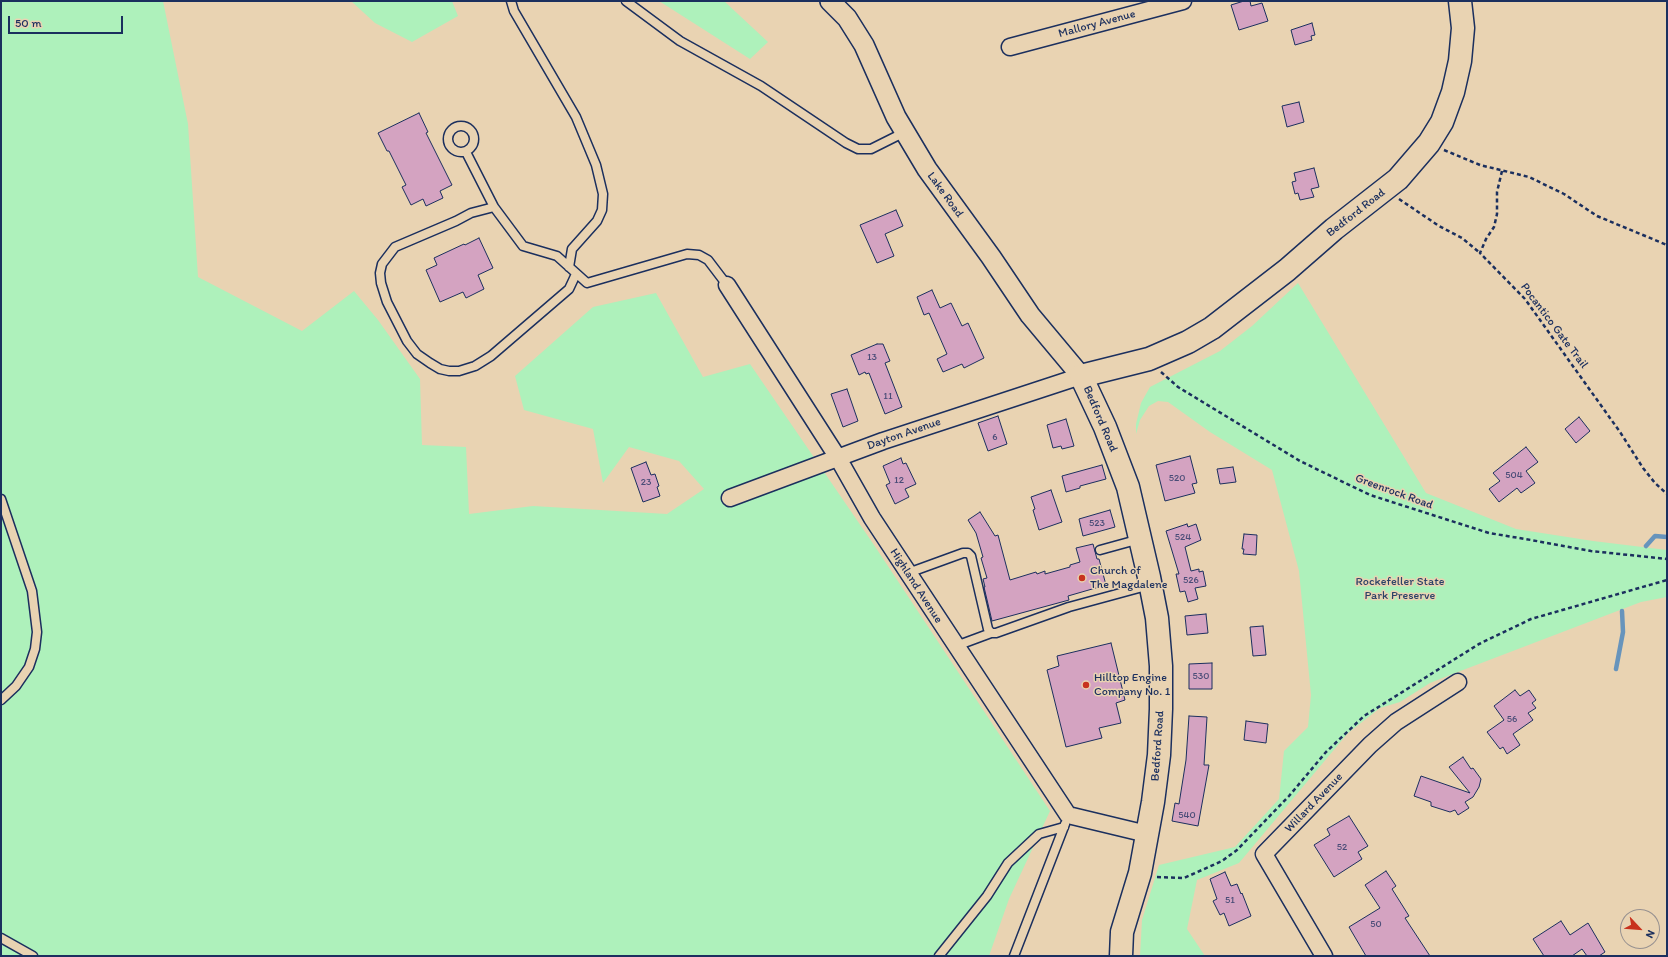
<!DOCTYPE html>
<html>
<head>
<meta charset="utf-8">
<style>
	body { margin:0 }
	#map { position:relative; width:1668px; height:957px; overflow:hidden; background:#e9d3b2; font-family:Itim,sans-serif }
	canvas { display:block }
	.frame { position:absolute; inset:0; border:2px solid #1b2f5e; pointer-events:none }
	.north { position:absolute; left:1620px; top:909px; width:40px; height:40px; box-sizing:border-box; background:#e9d3b2; border:1px solid #979190; border-radius:50%; rotate:116deg; font-size:11px; font-weight:700; line-height:16px; text-align:center; color:#1b2f5e }
	.north::after { content:''; display:block; margin:auto; width:14px; height:18px; background:#c8321e; clip-path:polygon(50% 0,100% 100%,50% 72%,0 100%) }
	.scale { position:absolute; left:8px; top:16px; width:115px; height:18px; box-sizing:border-box; border:2px solid #1b2f5e; border-top:0; padding-left:5px; font-size:12px; line-height:14px; white-space:nowrap; color:#1b2f5e; -webkit-text-stroke:3px #e9d3b2; paint-order:stroke }
</style>
</head>
<body>
<div id="map">
<canvas width="1668" height="957"></canvas>
<div class="frame"></div>
<div class="north">N</div>
<div class="scale">50 m</div>
</div>
<script>
const ctx = document.querySelector('canvas').getContext('2d');
ctx.lineJoin = 'round';
function paint(path, color) { ctx.fillStyle = color; ctx.fill(path, 'evenodd'); }
const toPath = rows => new Path2D(rows.map(r => 'M' + r).join(''));
function trace(path, color, width, dash) { ctx.strokeStyle = color; ctx.lineWidth = width; ctx.lineCap = dash ? 'butt' : 'round'; ctx.setLineDash(dash || []); ctx.stroke(path); }
function drawText(font, color, halo, rows, align = 'center') {
  ctx.font = font + ' Itim,sans-serif'; ctx.lineWidth = 3; ctx.setLineDash([]); ctx.textBaseline = 'middle'; ctx.strokeStyle = halo; ctx.fillStyle = color; for (const [text, x, y, turn = 0] of rows) {
    ctx.save(); ctx.translate(x, y); ctx.rotate((+turn || 0) * Math.PI / 180); ctx.textAlign = isNaN(turn) ? turn : align; if (halo) ctx.strokeText(text, 0, 0); ctx.fillText(text, 0, 0); ctx.restore();
  }
}
const green = toPath([
	[1,1,163,1,188,124,198,277,302,331,354,291,378,320,420,379,422,445,466,447,469,514,533,506,667,514,704,489,679,461,629,447,603,483,593,429,524,410,515,376,593,307,656,293,703,377,750,364,874,545,1050,811,1009,899,989,956,1,956],
	[351,1,452,1,458,16,412,42,375,23],
	[659,1,724,1,768,42,750,59],
	[1298,283,1426,493,1516,529,1593,541,1667,550,1667,597,1641,602,1450,675,1430,683,1400,702,1380,708,1348,733,1239,863,1197,880,1187,929,1205,956,1140,956,1142,920,1159,865,1235,847,1279,799,1284,751,1308,727,1311,695,1299,571,1272,470,1210,432,1168,402,1158,401,1149,406,1140,420,1136,434,1136,424,1141,403,1150,387,1220,351,1252,326]
]);
const stream = toPath([
	[1646,546,1655,536,1667,537],
	[1616,669,1623,632,1622,611]
]);
const building = toPath([
	[1244,1,1250,1,1251,6,1262,3,1268,21,1239,30,1231,5,1244,1],
	[1312,23,1315,35,1311,36,1312,40,1295,45,1291,30,1312,23],
	[1299,102,1304,122,1287,127,1282,106,1299,102],
	[419,113,428,132,426,133,452,185,440,191,443,198,426,206,423,199,411,205,402,187,406,185,389,151,387,151,378,133,419,113],
	[1314,168,1319,187,1311,189,1314,197,1300,200,1298,193,1295,194,1292,182,1296,181,1294,173,1314,168],
	[896,210,903,226,885,234,894,256,877,263,860,225,896,210],
	[479,238,493,268,478,275,484,289,466,298,463,292,440,302,426,270,437,265,434,258,464,244,465,245,479,238],
	[932,290,940,308,951,303,962,326,968,323,984,358,964,368,962,364,943,372,937,359,947,354,929,313,924,315,917,297,932,290],
	[877,344,883,344,890,361,885,363,902,407,885,414,869,373,866,374,865,372,859,375,851,355,877,344],
	[847,389,858,421,843,427,831,394,847,389],
	[998,416,1007,444,988,451,978,423,998,416],
	[1579,417,1590,431,1576,443,1565,429,1579,417],
	[1066,419,1074,446,1062,449,1061,446,1053,448,1047,425,1066,419],
	[1526,447,1538,462,1526,471,1535,483,1521,493,1517,488,1499,502,1489,489,1500,481,1493,473,1526,447],
	[1190,456,1197,483,1192,484,1195,493,1165,501,1156,465,1190,456],
	[901,458,903,464,906,463,916,484,905,489,909,497,895,504,886,485,890,483,883,466,901,458],
	[646,462,651,475,655,474,659,486,657,487,660,496,643,502,631,468,646,462],
	[1102,465,1106,479,1080,486,1080,488,1066,492,1062,476,1102,465],
	[1233,467,1236,482,1220,484,1217,469,1233,467],
	[1051,490,1062,522,1039,530,1033,510,1035,509,1031,497,1051,490],
	[1110,510,1115,527,1083,536,1079,519,1110,510],
	[980,512,995,536,998,535,1010,580,1036,572,1037,574,1045,571,1045,574,1070,567,1070,565,1080,562,1076,548,1093,544,1097,559,1099,559,1106,585,1068,596,1069,600,992,621,984,587,985,587,983,579,987,578,981,558,983,557,976,533,968,520,980,512],
	[1187,524,1188,527,1196,524,1201,540,1185,547,1191,571,1199,569,1199,572,1203,571,1206,586,1195,588,1198,599,1188,602,1185,591,1180,592,1176,574,1179,574,1166,531,1187,524],
	[1244,534,1257,535,1256,555,1243,554,1244,549,1242,549,1244,534],
	[1206,614,1208,633,1187,635,1185,616,1206,614],
	[1263,626,1266,655,1253,656,1250,627,1263,626],
	[1111,643,1125,700,1116,703,1121,723,1099,728,1102,738,1066,747,1047,670,1059,666,1057,656,1111,643],
	[1212,663,1212,689,1189,689,1189,664,1212,663],
	[1515,690,1520,696,1529,690,1536,700,1532,703,1536,708,1528,713,1533,720,1513,734,1520,745,1507,754,1503,747,1500,749,1487,732,1504,720,1494,706,1515,690],
	[1189,716,1207,717,1204,765,1209,765,1198,826,1172,821,1175,803,1179,804,1186,760,1189,716],
	[1246,721,1268,724,1266,743,1244,740,1246,721],
	[1463,757,1471,769,1473,768,1481,779,1479,787,1473,797,1465,802,1469,808,1458,815,1455,810,1450,812,1431,806,1431,802,1414,796,1421,776,1470,793,1449,767,1463,757],
	[1349,816,1368,846,1358,852,1362,859,1334,877,1314,845,1330,835,1327,829,1349,816],
	[1386,871,1396,886,1392,889,1409,916,1405,918,1430,956,1366,956,1349,927,1380,908,1365,885,1386,871],
	[1225,872,1231,886,1237,884,1241,894,1242,893,1251,916,1229,926,1224,913,1220,915,1213,901,1217,899,1210,879,1225,872],
	[1561,921,1570,935,1588,923,1605,952,1599,956,1587,956,1582,949,1572,956,1544,956,1533,939,1561,921]
]);
const path = toPath([
	[1444,150,1480,165,1529,177,1564,194,1597,216,1667,245],
	[1502,171,1497,192,1497,214,1494,227,1486,239,1480,253,1525,299,1620,432,1643,468,1655,483,1667,494],
	[1399,199,1439,226,1462,238,1480,253],
	[1161,372,1178,387,1201,401,1300,461,1370,495,1489,533,1531,540,1591,551,1667,559],
	[1157,877,1184,878,1222,861,1237,850,1289,796,1326,752,1364,716,1479,644,1531,619,1667,580]
]);
const service = toPath([
	[511,1,514,11,576,117,596,165,603,194,602,210,597,221,572,249,569,267],
	[626,1,680,41,761,86,846,143,858,149,871,149,905,132],
	'448 139a13 13 0 1 1 26 0a13 13 0 1 1-26 0Z',
	[466,152,494,207],
	[576,274,569,289,491,356,475,366,459,371,449,371,440,369,430,363,417,354,407,341,387,302,381,283,380,273,382,264,395,247,456,221,471,213,494,207,523,246,557,256,587,283,687,254,699,255,708,260,727,285],
	[1,499,32,591,37,632,35,649,29,667,16,686,1,700],
	[1100,550,1140,539],
	[908,573,963,553,968,553,971,556,988,629,991,633,996,633,1069,607,1150,585],
	[956,646,991,633],
	[1,938,33,956],
	[939,956,987,896,1008,863,1039,834,1064,827],
	[1014,956,1065,824]
]);
const minor = toPath([
	[1010,47,1183,1],
	[727,285,838,458,872,518,1068,815,1147,834],
	[730,498,883,441,1081,376],
	[1324,956,1264,854,1370,745,1396,722,1458,682]
]);
const tertiary = toPath([
	[830,1,847,18,864,45,896,117,927,169,991,257,1030,315,1081,376]
]);
const secondary = toPath([
	[1121,956,1122,932,1140,873,1153,802,1159,755,1161,709,1161,666,1157,618,1149,577,1128,487,1105,427,1081,376,1149,359,1188,342,1212,328,1287,270,1334,229,1398,179,1429,143,1442,122,1453,92,1460,61,1463,28,1460,1]
]);
const markers = [
	[1082,578,4,"#c8321e"],
	[1086,685,4,"#c8321e"]
];
const numberNames = [
	["13",872,357],
	["11",888,396],
	["6",995,437],
	["504",1514,475],
	["520",1177,478],
	["12",899,480],
	["23",646,482],
	["523",1097,523],
	["524",1183,537],
	["526",1191,580],
	["530",1201,676],
	["56",1512,719],
	["540",1187,815],
	["52",1342,847],
	["51",1230,900],
	["50",1376,924]
];
const streetNames = [
	["Mallory Avenue",1097,24,-15],
	["Lake Road",945,195,54],
	["Bedford Road",1356,213,-38],
	["Pocantico Gate Trail",1554,326,53],
	["Bedford Road",1100,419,67],
	["Dayton Avenue",904,434,-19],
	["Greenrock Road",1394,492,20],
	["Highland Avenue",916,586,57],
	["Bedford Road",1158,746,-86],
	["Willard Avenue",1314,803,-46]
];
const poiNames = [
	["Church of",1090,571],
	["The Magdalene",1090,585],
	["Hilltop Engine",1094,678],
	["Company No. 1",1094,692]
];
const parkNames = [
	["Rockefeller State",1400,582],
	["Park Preserve",1400,596]
];
paint(green, '#aef1bb');
trace(stream, '#6794bc', 4.5);
paint(building, '#d4a3c1');
trace(building, '#1b2f5e', 1);
trace(service, '#1b2f5e', 11);
trace(minor, '#1b2f5e', 19);
trace(tertiary, '#1b2f5e', 22);
trace(secondary, '#1b2f5e', 25);
trace(path, '#1b2f5e', 2.5, [4, 3]);
trace(service, '#e9d3b2', 8);
trace(minor, '#e9d3b2', 16);
trace(tertiary, '#e9d3b2', 19);
trace(secondary, '#e9d3b2', 22);
for (const [x, y, r, color] of markers) { const dot = new Path2D(); dot.arc(x, y, r, 0, 2 * Math.PI); ctx.fillStyle = color; ctx.fill(dot); trace(dot, '#e9d3b2', 1.5); }
drawText('10px', '#494c77', null, numberNames);
drawText('12px', '#1b2f5e', '#e9d3b2', streetNames);
drawText('12px', '#1b2f5e', '#e9d3b2', poiNames, 'left');
drawText('12px', '#2a4267', '#e9d3b2', parkNames);
</script>
</body>
</html>
